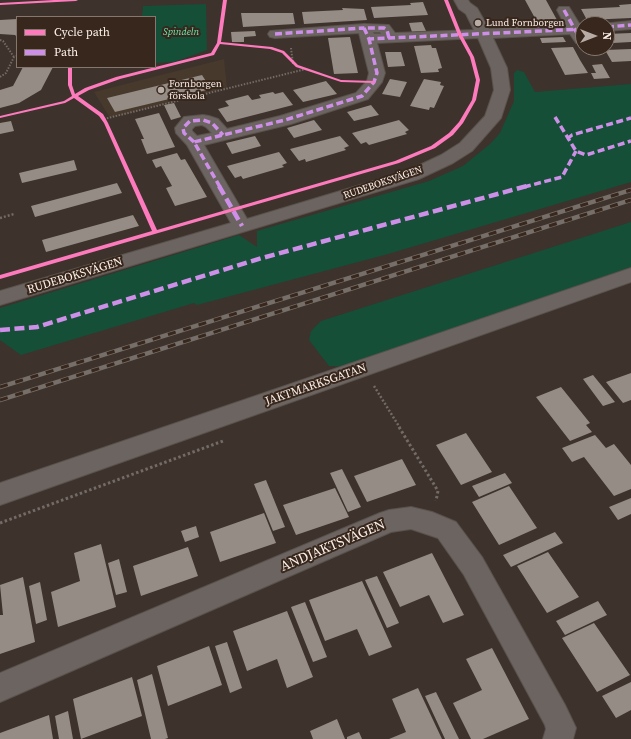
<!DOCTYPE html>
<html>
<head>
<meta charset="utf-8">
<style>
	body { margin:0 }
	#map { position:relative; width:631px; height:739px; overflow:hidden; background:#3d322c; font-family:"Source Serif 4",serif }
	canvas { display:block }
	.legend { position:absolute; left:16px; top:16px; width:140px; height:52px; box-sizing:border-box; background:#38271c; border:1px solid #86776e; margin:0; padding:5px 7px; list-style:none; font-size:12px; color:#fbefe8 }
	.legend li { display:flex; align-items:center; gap:8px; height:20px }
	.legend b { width:20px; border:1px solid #86776e }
	.north { position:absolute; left:575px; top:16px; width:40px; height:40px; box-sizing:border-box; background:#38271c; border:1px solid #86776e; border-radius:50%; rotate:90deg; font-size:11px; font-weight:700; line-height:16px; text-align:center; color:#fbefe8 }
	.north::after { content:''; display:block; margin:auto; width:14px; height:18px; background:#b8ada6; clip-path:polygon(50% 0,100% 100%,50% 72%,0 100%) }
</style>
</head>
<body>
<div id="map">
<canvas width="631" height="739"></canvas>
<ul class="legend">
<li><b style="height:5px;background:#fd7abc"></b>Cycle path</li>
<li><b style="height:5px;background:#ce8fe9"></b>Path</li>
</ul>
<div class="north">N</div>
</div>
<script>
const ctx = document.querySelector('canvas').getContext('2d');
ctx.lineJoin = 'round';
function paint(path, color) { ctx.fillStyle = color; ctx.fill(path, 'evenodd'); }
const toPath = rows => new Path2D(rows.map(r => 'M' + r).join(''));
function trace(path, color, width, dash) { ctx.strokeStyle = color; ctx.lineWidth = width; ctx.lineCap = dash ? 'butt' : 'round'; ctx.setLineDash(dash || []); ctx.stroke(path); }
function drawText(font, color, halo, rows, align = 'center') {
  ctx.font = font + ' "Source Serif 4",serif'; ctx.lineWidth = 4; ctx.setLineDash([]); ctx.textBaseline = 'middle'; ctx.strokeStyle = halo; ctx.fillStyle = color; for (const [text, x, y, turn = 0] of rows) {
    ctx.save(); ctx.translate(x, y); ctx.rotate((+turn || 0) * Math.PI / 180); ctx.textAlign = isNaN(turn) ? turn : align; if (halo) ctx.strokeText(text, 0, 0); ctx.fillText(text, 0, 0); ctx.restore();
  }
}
const education = toPath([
	[224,59,227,88,110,118,94,92]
]);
const green = toPath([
	[206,4,207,50,174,62,155,63,155,17,142,17,143,6],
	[517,70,524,72,535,92,631,84,631,182,388,254,197,305,194,303,21,355,0,340,0,308,239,235,257,247,257,231,429,181,463,166,490,144,500,133,514,101,514,73],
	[631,222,631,267,346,367,329,366,309,340,311,331,321,321]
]);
const building = toPath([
	[525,0,546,0,557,20,554,21,556,25,534,26,531,20,536,20],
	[423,2,428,15,374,18,371,7,411,5,410,3],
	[631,4,631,18,587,20,581,9,620,7,619,5],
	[342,8,364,9,367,20,304,24,302,12,343,10],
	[241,13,293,13,295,24,243,27],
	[17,19,17,37,15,35,0,34,0,20],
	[422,22,426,31,412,32,409,23],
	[255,31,256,36,244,37,244,42,232,42,231,32],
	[631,33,631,42,613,43,607,34],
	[350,37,358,73,334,74,328,38],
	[563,37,566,42,542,43,540,38],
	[431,45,432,48,436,48,442,68,438,69,439,72,421,73,414,46],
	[573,47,580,60,588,73,565,75,551,48],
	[631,49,631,61,612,62,605,50],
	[385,52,401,52,405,66,388,67],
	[602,64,610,78,594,79,591,73,596,73,592,65],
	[23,67,53,67,41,90,19,103,0,108,0,90,13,86],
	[202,75,211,89,115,112,107,98],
	[390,79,407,82,400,97,382,94],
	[424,79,441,82,440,85,444,86,434,108,430,107,429,110,410,106],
	[326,81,337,94,303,102,293,90],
	[273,92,275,94,283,92,293,105,227,122,218,109,229,106,225,101,248,95,252,100,261,98,259,95],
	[174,103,181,117,171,120,164,105],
	[371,105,379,115,354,121,347,112],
	[159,113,175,147,147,154,141,139,144,139,135,119],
	[314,120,322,130,294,138,287,128],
	[399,120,409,130,405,132,407,134,369,145,366,142,361,144,352,133],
	[11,121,14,131,0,134,0,123],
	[255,136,261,146,232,154,226,143],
	[340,136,349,146,344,148,346,150,306,162,305,159,299,161,290,149],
	[279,152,287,163,282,165,284,167,243,179,241,176,235,178,227,166],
	[177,153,181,160,185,159,207,197,175,206,166,188,172,186,161,166,156,168,152,160],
	[74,160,77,170,22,183,19,173],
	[117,183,122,193,35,217,31,206],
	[133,215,139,226,46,252,42,240],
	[631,373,631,400,623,403,606,382],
	[593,375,615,402,603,406,583,379],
	[561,387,590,423,586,425,592,432,570,441,536,397],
	[466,433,492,472,461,485,436,445],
	[595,435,606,448,614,444,631,465,631,489,614,496,584,457,572,462,562,448],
	[402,459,416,485,367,502,354,476],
	[342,469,361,507,348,512,330,473],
	[505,473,512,483,479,497,472,486],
	[266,480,285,527,273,531,254,484],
	[509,486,537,528,499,545,472,502],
	[335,488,349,517,296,535,283,505],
	[631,498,631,514,618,520,609,507],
	[264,513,276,543,220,562,210,532],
	[196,526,199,537,185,542,181,531],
	[555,532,563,543,511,567,503,555],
	[101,544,116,607,58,627,51,592,80,581,74,553],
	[188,547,198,576,141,596,133,566],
	[548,552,579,597,547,613,517,566],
	[432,553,464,615,443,623,429,595,400,607,383,572],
	[119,559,127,592,116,595,108,563],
	[377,576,399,623,387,628,365,580],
	[23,577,35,642,0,654,0,615,3,615,0,585],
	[362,581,392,647,369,656,357,629,325,641,309,600],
	[40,582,47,620,36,624,29,586],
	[598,601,607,615,565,635,556,621],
	[305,602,327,657,313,662,291,607],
	[287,611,313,677,287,688,277,659,247,671,233,631],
	[594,623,630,675,597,692,562,638],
	[227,642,242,688,230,693,215,646],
	[209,646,222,685,168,706,157,666],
	[492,648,529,719,483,739,471,739,453,703,482,690,466,659],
	[152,674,168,738,165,739,151,739,137,680],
	[132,677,142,716,81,739,73,699],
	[631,682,631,710,616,718,602,696],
	[418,688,442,739,389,739,406,732,392,699],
	[436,692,459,739,445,739,425,696],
	[68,711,73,739,59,739,55,716],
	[49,715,53,739,0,739,0,733],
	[337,719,345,739,313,739,310,731],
	[359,732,362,739,347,739,347,737]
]);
const pathFar2 = toPath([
	[0,40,3,41,14,57],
	[291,48,293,64],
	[0,77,6,73,14,57,17,56],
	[104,119,306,69]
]);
const pathFar1 = toPath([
	[0,218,14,214],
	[374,386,400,428]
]);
const path = toPath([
	[399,427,438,491,436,501],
	[0,523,223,441]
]);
const minor = toPath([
	[454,0,468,0,470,3,477,8,489,29,565,25,557,10,559,7,569,7,580,25,583,25,583,44,576,43,570,34,493,38,507,68,510,90,501,118,472,151,453,163,419,179,0,305,0,291,231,223,187,145,176,133,175,128,184,117,203,115,209,116,218,119,227,129,280,116,356,93,367,81,369,73,359,33,275,38,270,37,268,34,270,31,364,24,389,25,395,33,474,30,466,14,459,9,454,0],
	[373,32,380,32,381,34,374,34,373,32],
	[478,38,491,68,494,90,485,116,460,143,441,155,407,171,247,219,204,145,291,124,368,99,382,82,385,73,377,43,478,38],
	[202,125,206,127,212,133,197,136,192,131,192,129,195,126,202,125],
	[631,21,631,29,607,31,607,24,602,24,631,21],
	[631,268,631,282,0,505,0,483,631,268],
	[411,507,432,512,456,522,482,557,565,705,576,728,573,739,543,739,546,729,545,725,464,575,438,538,411,529,391,532,0,702,0,673,380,513,389,510,411,507]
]);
const rail = toPath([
	[0,387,631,190],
	[0,400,631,200]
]);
const quietFar1 = toPath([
	[564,10,583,44],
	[607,27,631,25],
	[275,34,364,28],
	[389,38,387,30,384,28,364,28,369,39,583,29],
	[586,48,591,55],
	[555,117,576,151,586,155,631,141],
	[567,139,572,135,631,118],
	[194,142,184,133,183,128,190,121,203,120,212,123,223,135],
	[220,187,194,142,285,120,362,96,374,82,377,73,369,39],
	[524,187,562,177,576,151]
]);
const quiet = toPath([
	[219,186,242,226],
	[0,330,37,327,262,258,527,186]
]);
const cycleway = toPath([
	[54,0,78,0,76,1,0,5,0,3,54,0],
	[223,0,227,0,221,42,272,47,284,51,298,65,341,80,374,81,376,82,374,83,341,82,296,67,282,53,270,49,220,44,214,55,120,79,89,90,78,96,103,114,108,123,157,230,395,161,431,146,449,133,459,122,472,100,476,80,470,57,458,35,444,0,448,0,462,35,474,57,480,80,476,100,463,123,453,135,435,148,399,163,0,279,0,275,152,231,104,123,99,116,74,98,65,103,0,118,0,116,64,101,72,96,68,85,68,67,72,67,72,85,75,94,85,88,116,77,211,53,217,43,223,0]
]);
const markers = [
	[478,23,4,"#b8ada6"],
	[161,90,4,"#b8ada6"]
];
const farPoinames = [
	["Lund Fornborgen",486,23],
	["Fornborgen",169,84],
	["förskola",169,96]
];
const farParknames = [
	["Spindeln",181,32]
];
const farStreetnames = [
	["RUDEBOKSVÄGEN",383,183,-19]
];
const streetNames = [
	["RUDEBOKSVÄGEN",75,276,-17],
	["JAKTMARKSGATAN",316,385,-19]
];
const nearStreetnames = [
	["ANDJAKTSVÄGEN",333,546,-23]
];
paint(education, '#47392c');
paint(green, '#154f37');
paint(building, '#958c86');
trace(minor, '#5a514c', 2);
trace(pathFar2, '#736b67', 2, [1.5, 1.5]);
trace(pathFar1, '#736b67', 2.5, [2, 2]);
trace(path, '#736b67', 3, [2.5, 2.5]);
paint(minor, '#6c6460');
trace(rail, '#766e69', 4.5);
trace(rail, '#38271c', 3, [8]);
trace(quietFar1, '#ce8fe9', 3.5, [7, 3.5]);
trace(quiet, '#ce8fe9', 4.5, [10, 4.5]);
paint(cycleway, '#fd7abc');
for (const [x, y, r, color] of markers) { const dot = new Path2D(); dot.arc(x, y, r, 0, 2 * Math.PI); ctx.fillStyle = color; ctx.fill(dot); trace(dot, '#38271c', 1.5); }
drawText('10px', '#fbefe8', '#38271c', farPoinames, 'left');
drawText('italic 10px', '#6beab2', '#38271c', farParknames);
drawText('10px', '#fbefe8', '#38271c', farStreetnames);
drawText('12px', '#fbefe8', '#38271c', streetNames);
drawText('14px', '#fbefe8', '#38271c', nearStreetnames);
</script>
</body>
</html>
